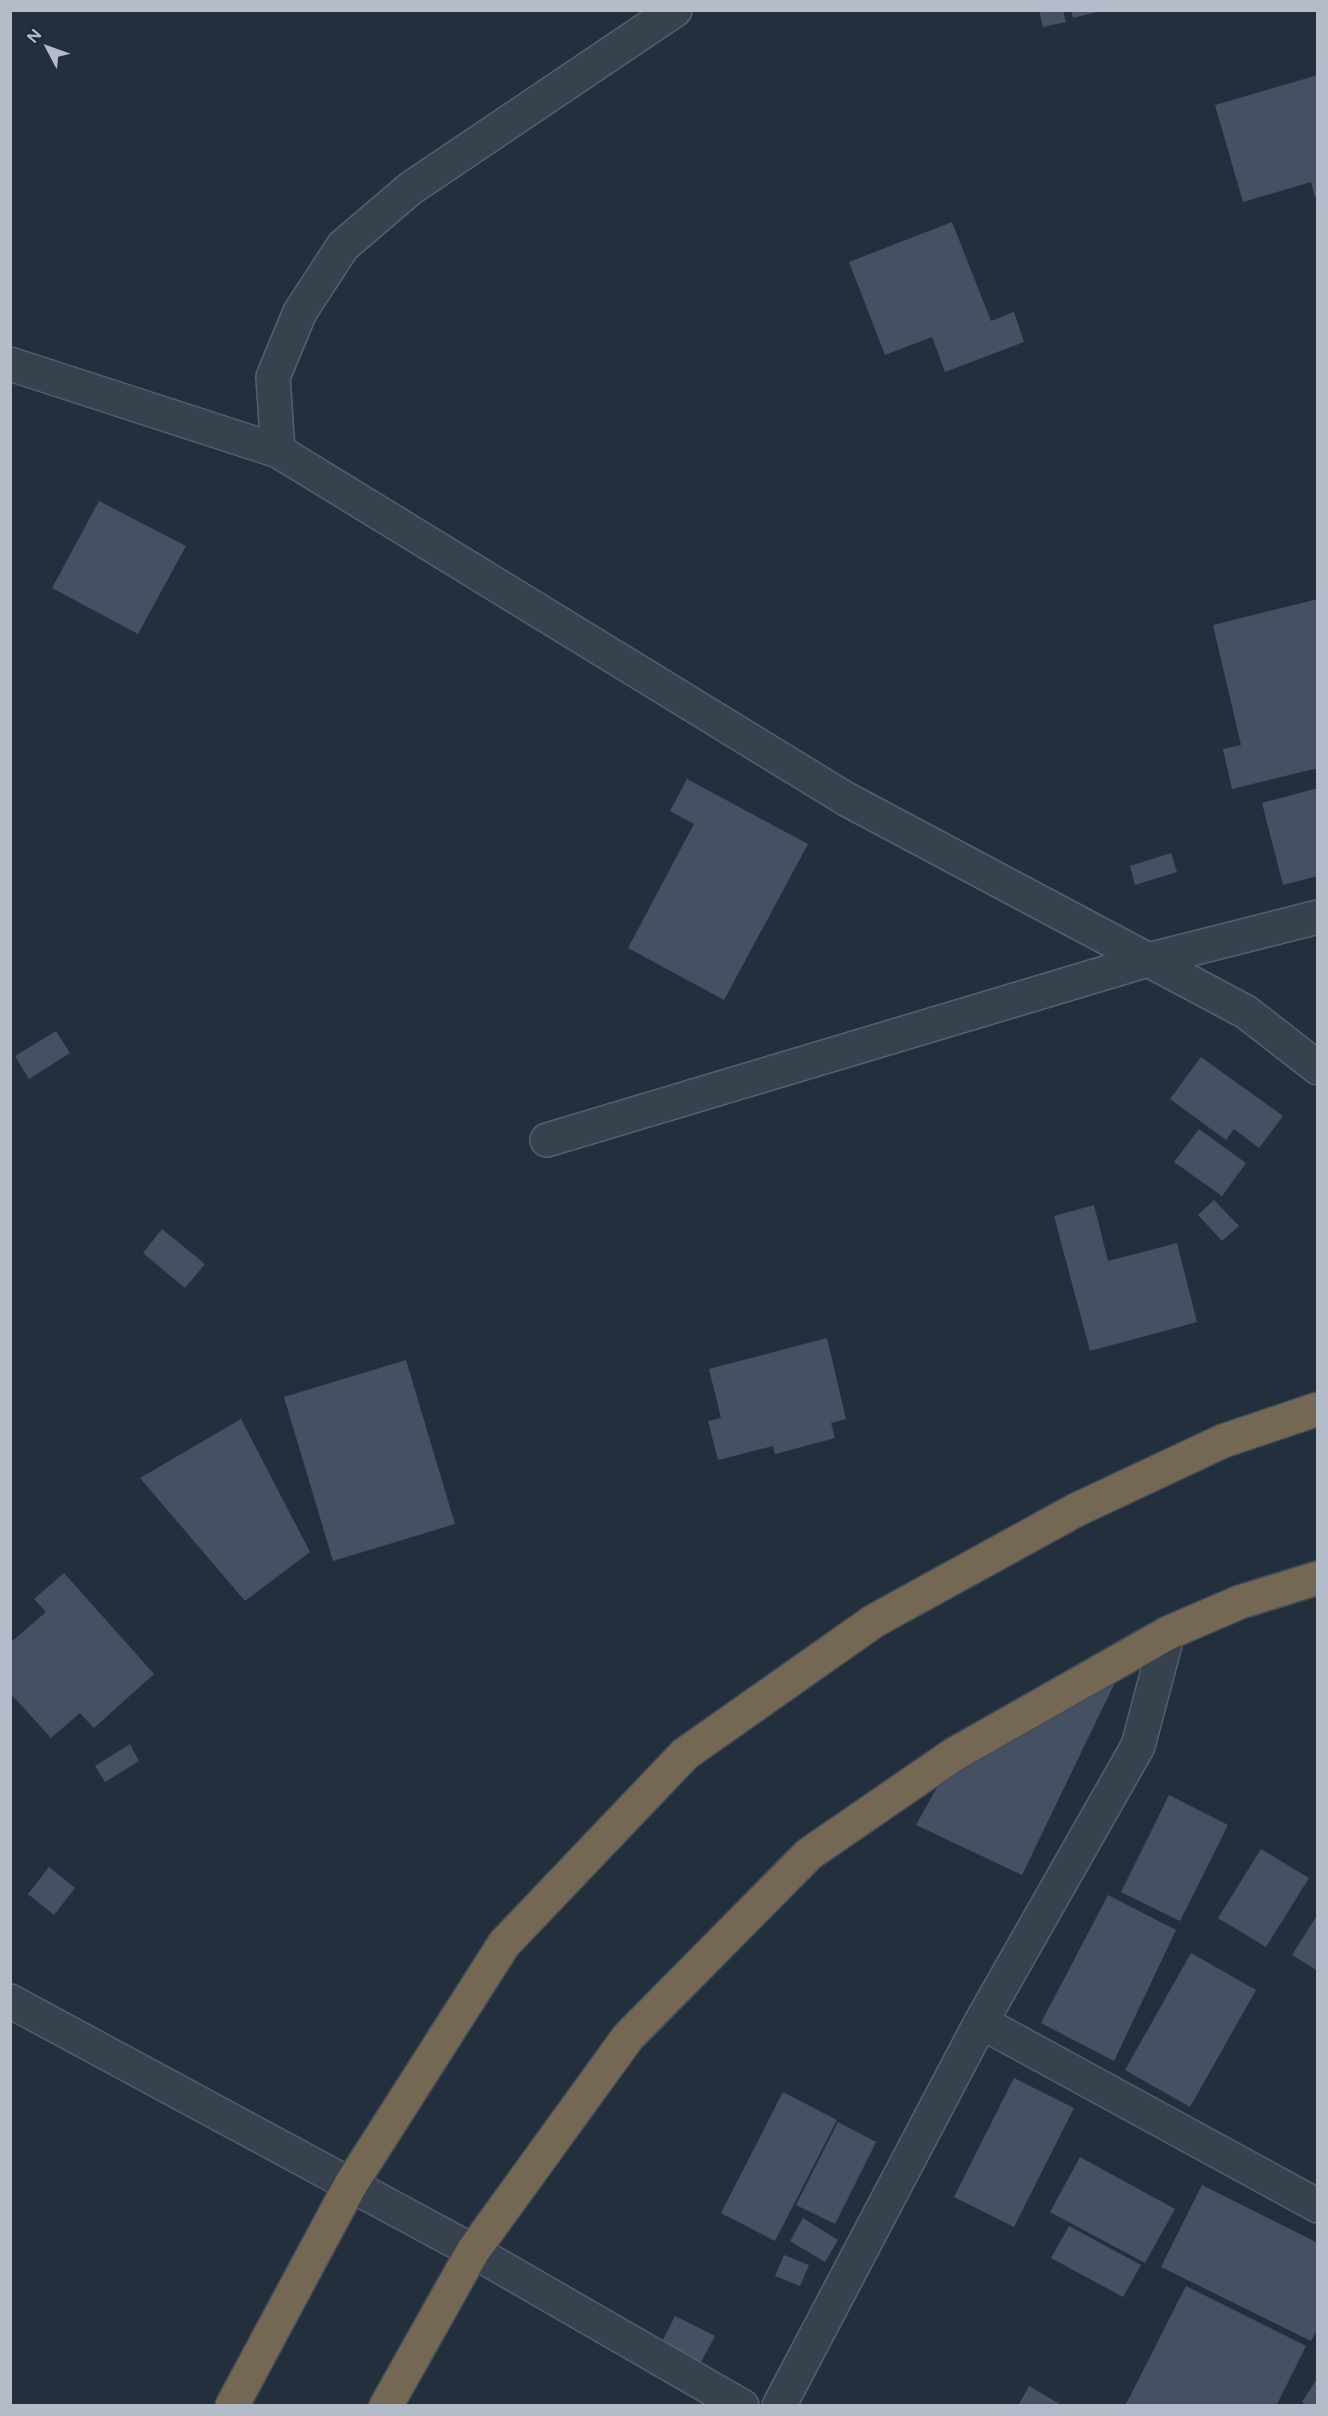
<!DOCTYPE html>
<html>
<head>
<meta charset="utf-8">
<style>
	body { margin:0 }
	#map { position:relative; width:1328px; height:2416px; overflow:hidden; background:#242f3e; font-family:Figtree,sans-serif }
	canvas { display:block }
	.frame { position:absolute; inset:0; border:12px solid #b4bcc9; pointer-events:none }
	.north { position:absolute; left:18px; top:18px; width:60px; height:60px; -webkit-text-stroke:4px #1d2633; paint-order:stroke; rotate:311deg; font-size:16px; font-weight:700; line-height:24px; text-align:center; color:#b4bcc9 }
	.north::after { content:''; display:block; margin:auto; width:21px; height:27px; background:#b4bcc9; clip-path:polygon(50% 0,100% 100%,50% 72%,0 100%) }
</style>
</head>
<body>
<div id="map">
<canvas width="1328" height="2416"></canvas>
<div class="frame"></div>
<div class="north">N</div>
</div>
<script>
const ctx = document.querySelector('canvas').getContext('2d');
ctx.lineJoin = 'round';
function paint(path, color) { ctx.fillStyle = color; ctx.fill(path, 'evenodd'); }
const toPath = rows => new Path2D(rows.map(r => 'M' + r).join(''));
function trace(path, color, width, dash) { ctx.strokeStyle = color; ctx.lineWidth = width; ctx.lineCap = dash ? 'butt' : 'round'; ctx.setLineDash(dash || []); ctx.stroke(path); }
const building = toPath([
	[1039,10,1063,10,1066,22,1043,27],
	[1071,10,1101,10,1101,11,1073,18],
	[1318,75,1318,196,1315,197,1311,182,1243,202,1215,105],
	[952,222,991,321,1014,312,1024,342,945,372,932,337,885,355,849,262],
	[99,501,186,546,138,634,52,588],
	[1318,599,1318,768,1232,789,1223,749,1241,745,1213,625],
	[687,779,808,844,724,1000,628,948,694,824,670,811],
	[1318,788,1318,876,1283,885,1262,803],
	[1171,853,1177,872,1135,885,1130,866],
	[56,1031,70,1053,29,1079,15,1056],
	[1201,1057,1283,1116,1259,1148,1234,1129,1226,1140,1170,1099],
	[1199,1129,1246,1163,1222,1196,1174,1162],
	[1214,1200,1239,1226,1222,1241,1198,1215],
	[1094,1205,1108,1261,1177,1243,1197,1322,1090,1351,1054,1216],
	[162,1229,205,1264,185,1288,143,1253],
	[827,1338,846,1419,831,1423,835,1438,775,1454,773,1446,718,1460,708,1421,721,1418,709,1369],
	[406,1360,455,1524,333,1561,284,1397],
	[241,1419,310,1552,245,1601,140,1478],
	[64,1573,154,1674,94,1728,80,1713,51,1738,10,1693,10,1643,46,1612,34,1599],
	[1120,1672,1022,1875,916,1825,955,1755],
	[130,1744,139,1761,105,1782,95,1766],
	[1169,1795,1228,1825,1180,1921,1121,1892],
	[1261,1849,1309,1878,1266,1947,1218,1918],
	[49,1867,75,1888,54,1915,28,1894],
	[1108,1895,1176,1930,1114,2061,1041,2023],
	[1318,1914,1318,1971,1292,1955],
	[1191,1953,1256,1990,1190,2107,1125,2070],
	[1014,2078,1074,2108,1014,2227,954,2197],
	[783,2092,837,2120,775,2241,721,2213],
	[838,2122,876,2142,835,2224,796,2205],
	[1080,2157,1175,2209,1145,2263,1050,2212],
	[1202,2185,1318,2243,1318,2328,1311,2341,1161,2267],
	[803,2218,838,2240,825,2262,790,2241],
	[1069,2226,1141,2265,1123,2297,1051,2258],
	[784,2255,809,2265,800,2286,775,2276],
	[1186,2286,1306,2346,1276,2406,1125,2406],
	[675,2316,715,2336,700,2364,661,2344],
	[1318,2377,1318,2406,1308,2406,1302,2402],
	[1029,2386,1063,2406,1018,2406]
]);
const minor = toPath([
	[10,364,278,451,846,799,1246,1012,1318,1068],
	[278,451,273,377,300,312,343,246,411,188,675,10],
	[547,1140,1148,960,1318,917],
	[10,2001,473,2251,742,2406],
	[981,2022,1318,2206],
	[779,2406,981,2022,1138,1746,1168,1633]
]);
const highway = toPath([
	[232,2406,351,2184,504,1944,685,1754,874,1621,1076,1510,1223,1441,1318,1409],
	[386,2406,473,2251,628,2037,809,1854,953,1755,1168,1633,1240,1602,1318,1578]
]);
paint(building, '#455162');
trace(minor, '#565f6c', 36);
trace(highway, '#434c59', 36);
trace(minor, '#38414e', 33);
trace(highway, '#746855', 33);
</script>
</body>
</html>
